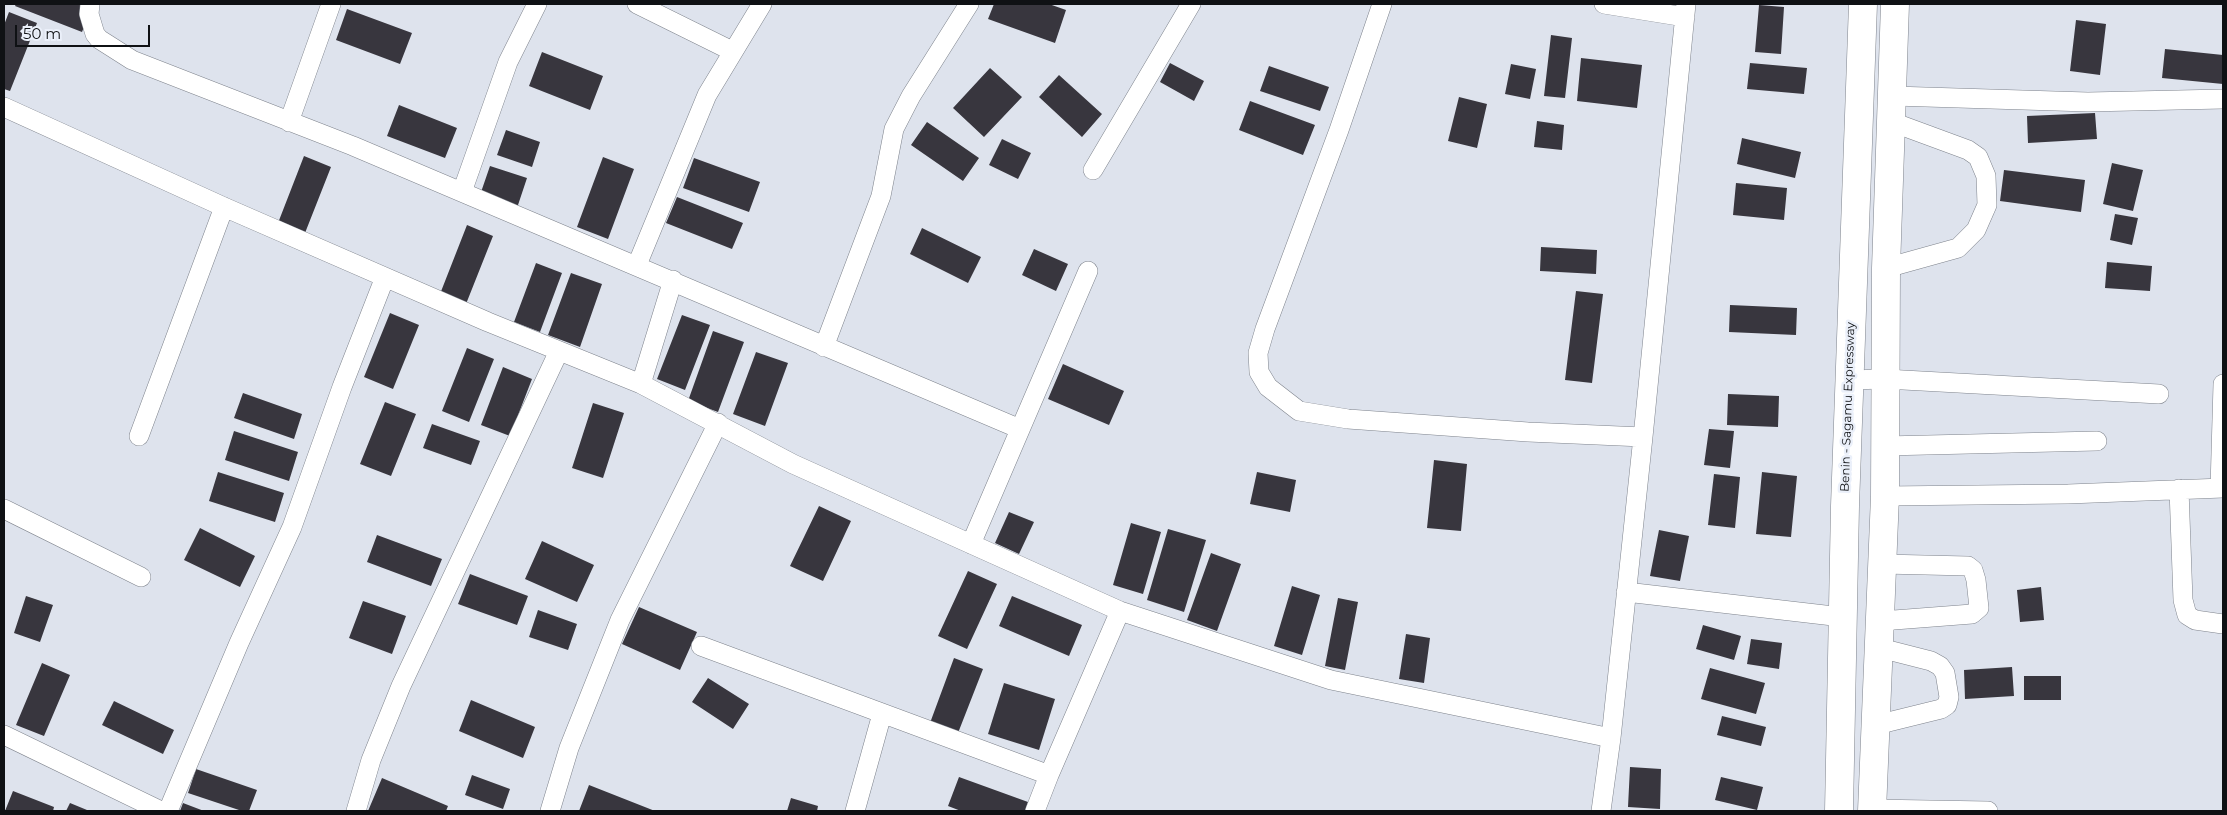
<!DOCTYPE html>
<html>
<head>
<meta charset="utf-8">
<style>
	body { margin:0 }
	#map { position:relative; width:2227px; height:815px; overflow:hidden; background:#dee3ed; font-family:Montserrat,sans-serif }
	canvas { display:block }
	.frame { position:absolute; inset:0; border:5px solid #0f1114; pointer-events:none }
	.scale { position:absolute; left:15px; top:25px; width:135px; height:22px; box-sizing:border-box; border:2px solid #0f1114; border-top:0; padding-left:6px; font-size:15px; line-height:18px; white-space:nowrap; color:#0f1114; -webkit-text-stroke:4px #ebf0fa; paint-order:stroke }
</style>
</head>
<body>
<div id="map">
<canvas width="2227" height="815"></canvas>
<div class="frame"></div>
<div class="scale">50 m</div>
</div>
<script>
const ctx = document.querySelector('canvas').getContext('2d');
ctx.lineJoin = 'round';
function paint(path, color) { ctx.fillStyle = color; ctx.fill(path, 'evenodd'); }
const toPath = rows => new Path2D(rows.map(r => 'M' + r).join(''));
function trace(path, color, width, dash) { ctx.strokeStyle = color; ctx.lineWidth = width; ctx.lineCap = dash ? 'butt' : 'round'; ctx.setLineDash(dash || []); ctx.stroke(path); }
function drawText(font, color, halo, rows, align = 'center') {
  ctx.font = font + ' Montserrat,sans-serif'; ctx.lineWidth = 5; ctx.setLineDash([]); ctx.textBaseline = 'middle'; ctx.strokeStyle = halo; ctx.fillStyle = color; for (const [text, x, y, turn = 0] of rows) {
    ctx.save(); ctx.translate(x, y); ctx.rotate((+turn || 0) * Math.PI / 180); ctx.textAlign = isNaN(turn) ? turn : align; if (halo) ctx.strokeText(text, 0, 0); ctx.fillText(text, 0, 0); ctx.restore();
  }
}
const building = toPath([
	[16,4,93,4,82,32,15,6],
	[994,4,1049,4,1066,10,1055,43,988,19],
	[1759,5,1784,7,1781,54,1755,52],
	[347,9,412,33,400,64,336,40],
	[9,12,37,23,10,91,4,89,4,25],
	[2076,20,2106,24,2100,75,2070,71],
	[1551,35,1572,38,1565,98,1544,96],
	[2165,49,2223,55,2223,84,2162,78],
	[542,52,603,76,590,110,529,86],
	[1581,58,1642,65,1637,108,1577,101],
	[1170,63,1204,81,1194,101,1160,82],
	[1750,63,1807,68,1804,94,1747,89],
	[1511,64,1536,69,1530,99,1505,94],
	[1269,66,1329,87,1320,111,1260,91],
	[990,68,1022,97,984,137,953,108],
	[1059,75,1102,114,1082,137,1039,97],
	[1459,97,1487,104,1477,148,1448,141],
	[1250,101,1315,125,1303,155,1239,130],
	[399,105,457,128,445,158,387,136],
	[2095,113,2097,139,2028,143,2027,116],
	[1537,121,1564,125,1562,150,1534,147],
	[927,122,979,158,963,181,911,145],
	[506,130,540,142,532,167,497,155],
	[1742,138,1801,152,1795,178,1737,164],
	[1002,139,1031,153,1018,179,989,165],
	[304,156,331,167,305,233,278,223],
	[603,157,634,169,608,239,577,227],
	[694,158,760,182,749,212,683,188],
	[2112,163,2143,170,2133,211,2103,204],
	[490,166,527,178,517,208,480,195],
	[2004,170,2085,180,2081,212,2000,201],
	[1736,183,1787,188,1784,220,1733,215],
	[677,197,743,223,732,249,666,223],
	[2115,214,2138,218,2132,245,2110,240],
	[467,225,493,236,466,304,440,294],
	[922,228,981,257,968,283,910,254],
	[1541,247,1597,250,1596,274,1540,271],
	[1034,249,1068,264,1056,291,1022,275],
	[2107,262,2152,266,2150,291,2105,288],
	[536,263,562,273,540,332,514,322],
	[571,273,602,284,580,347,548,335],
	[1576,291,1603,294,1592,383,1565,380],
	[1730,305,1797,308,1796,335,1729,332],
	[390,313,419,325,393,389,364,377],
	[682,315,710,325,685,390,657,379],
	[713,331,744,342,718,412,688,401],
	[467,348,494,359,469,422,442,411],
	[756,352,788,363,765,426,733,414],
	[1063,364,1124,391,1109,425,1048,399],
	[503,367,532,379,510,436,481,425],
	[243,393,302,414,294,439,234,418],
	[1728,394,1779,396,1778,427,1727,425],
	[385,402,416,414,391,476,360,464],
	[593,403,624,413,603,478,572,468],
	[432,424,480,441,471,465,423,448],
	[1709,429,1734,431,1730,468,1704,465],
	[234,431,298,452,289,481,225,460],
	[1434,460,1467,464,1461,531,1427,528],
	[218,472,284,493,275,522,209,501],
	[1257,472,1296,480,1290,512,1250,504],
	[1762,472,1797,476,1791,537,1756,534],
	[1714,474,1740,477,1735,528,1708,525],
	[819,506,851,521,823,581,790,566],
	[1009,512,1034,522,1019,554,995,543],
	[1131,523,1161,532,1143,594,1113,585],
	[200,528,255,556,240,587,184,560],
	[1168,529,1206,540,1184,612,1147,600],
	[1659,530,1689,536,1680,581,1650,576],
	[377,535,442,559,431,586,367,562],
	[542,541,594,565,577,602,525,579],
	[1211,553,1241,564,1217,631,1187,620],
	[968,571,997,584,967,649,938,636],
	[470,574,528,596,517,625,458,604],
	[1292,586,1320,595,1302,655,1274,646],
	[2041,587,2044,620,2020,622,2017,590],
	[26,596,53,605,40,642,14,633],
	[1012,596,1082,625,1069,656,999,626],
	[1338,598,1358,602,1345,670,1325,666],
	[363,601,406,616,392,654,349,638],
	[639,607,697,632,680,670,622,644],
	[538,610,577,624,568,650,529,637],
	[1703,625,1741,636,1734,660,1696,649],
	[1406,634,1430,638,1424,683,1399,679],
	[1751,639,1782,643,1779,669,1747,664],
	[954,658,983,669,958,733,930,723],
	[42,663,70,675,44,736,16,725],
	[2012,667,2014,696,1965,699,1964,670],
	[1710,668,1765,683,1756,714,1701,699],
	[2024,676,2061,676,2061,700,2024,700],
	[708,678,749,704,733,729,692,702],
	[1004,683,1055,699,1039,750,988,734],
	[471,700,535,727,523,758,459,731],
	[114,701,174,730,163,754,102,725],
	[1722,716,1766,727,1761,746,1717,735],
	[1630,767,1661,769,1660,809,1628,807],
	[196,769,257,790,249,811,242,811,188,793],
	[472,775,510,789,503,809,465,795],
	[959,777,1028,802,1025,811,961,811,948,806],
	[1721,777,1763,787,1757,810,1715,800],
	[382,778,448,806,446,811,368,811],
	[589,785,655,811,579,811],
	[13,791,54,807,53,811,5,811],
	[791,798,818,806,817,811,787,811],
	[70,803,87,810,86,811,66,811],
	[183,803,204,811,180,811]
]);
const minor = toPath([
	[90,4,89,14,95,34,99,39,132,60,353,146,1020,429],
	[637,4,732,51],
	[1382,4,1339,130,1265,329,1258,353,1259,372,1268,387,1299,411,1348,419,1528,432,1643,437],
	[1604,4,1685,17],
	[1893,96,2088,102,2223,99],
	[4,107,224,207,488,322,641,384,793,464,1120,611,1331,680,1611,738],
	[289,122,331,4],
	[1093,170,1191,4],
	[462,192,508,62,537,4],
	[637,265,707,95,762,4],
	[1886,268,1958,248,1976,230,1987,205,1986,176,1978,157,1968,150,1892,122],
	[824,347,881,196,894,129,911,96,969,4],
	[1849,380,1885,379,2159,394],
	[641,384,673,280],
	[139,436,224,207],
	[1885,446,2097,441],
	[2220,488,2223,384],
	[2179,489,2183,600,2187,615,2195,620,2223,624],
	[1885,496,2068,494,2223,488],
	[4,509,141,577],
	[971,544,1088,271],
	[1626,592,1842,617],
	[1881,621,1972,614,1979,608,1976,580,1973,570,1968,566,1882,564],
	[701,646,1049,775],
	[1876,725,1941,709,1947,705,1949,697,1945,673,1940,666,1931,661,1880,648],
	[4,735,161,811],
	[1872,809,1988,811],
	[168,811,239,643,292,527,342,387,385,277],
	[356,811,371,760,401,686,559,351],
	[550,811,569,748,620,620,718,423],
	[855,811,882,714],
	[1035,811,1049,775,1120,611],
	[1601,811,1611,738,1643,437,1686,4]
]);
const highway = toPath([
	[1839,811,1845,506,1863,4],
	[1872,811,1885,496,1886,268,1895,4]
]);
const streetNames = [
	["Benin - Sagamu Expressway",1848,407,-88]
];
paint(building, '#38363e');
trace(minor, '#7e838c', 20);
trace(highway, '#7e838c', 29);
trace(minor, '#fff', 19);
trace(highway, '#fff', 28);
drawText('12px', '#0f1114', '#ebf0fa', streetNames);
</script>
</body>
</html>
